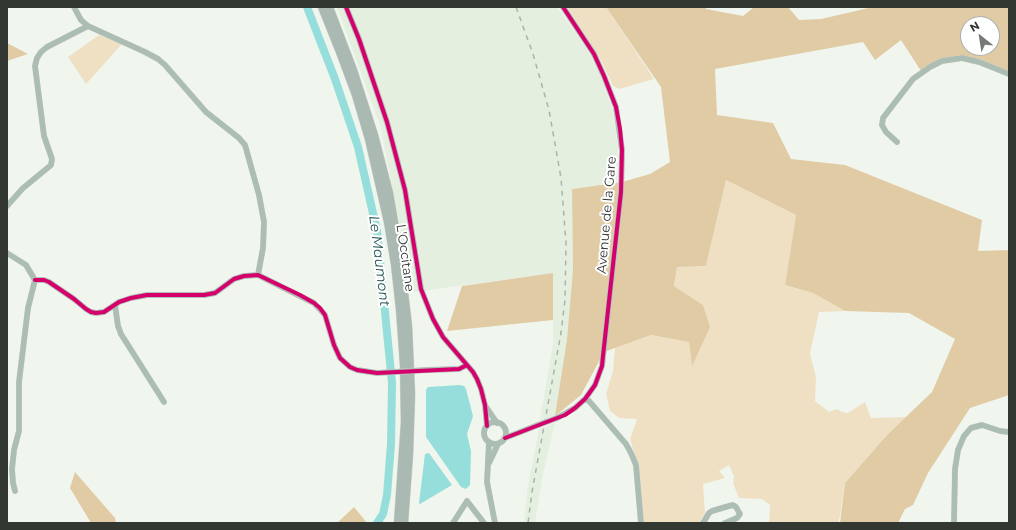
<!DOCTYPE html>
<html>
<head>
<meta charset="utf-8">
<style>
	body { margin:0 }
	#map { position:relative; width:1016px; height:530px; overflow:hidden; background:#f0f6ee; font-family:Montserrat,sans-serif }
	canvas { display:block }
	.frame { position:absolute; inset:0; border:8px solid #333732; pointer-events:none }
	.north { position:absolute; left:960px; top:16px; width:40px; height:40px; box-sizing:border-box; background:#fff; border:1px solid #adafad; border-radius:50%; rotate:330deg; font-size:11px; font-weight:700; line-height:16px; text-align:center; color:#333732 }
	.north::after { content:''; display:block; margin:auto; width:14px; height:18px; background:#757a74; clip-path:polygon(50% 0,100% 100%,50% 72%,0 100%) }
</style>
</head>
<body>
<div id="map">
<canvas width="1016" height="530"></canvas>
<div class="frame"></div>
<div class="north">N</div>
</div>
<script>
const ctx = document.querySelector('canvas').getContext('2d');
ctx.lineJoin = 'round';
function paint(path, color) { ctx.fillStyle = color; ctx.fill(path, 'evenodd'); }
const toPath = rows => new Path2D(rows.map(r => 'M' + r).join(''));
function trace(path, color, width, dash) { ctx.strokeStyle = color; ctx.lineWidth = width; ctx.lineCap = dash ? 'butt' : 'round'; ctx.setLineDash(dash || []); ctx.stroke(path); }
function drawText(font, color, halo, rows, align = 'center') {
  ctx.font = font + ' Montserrat,sans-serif'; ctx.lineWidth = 4; ctx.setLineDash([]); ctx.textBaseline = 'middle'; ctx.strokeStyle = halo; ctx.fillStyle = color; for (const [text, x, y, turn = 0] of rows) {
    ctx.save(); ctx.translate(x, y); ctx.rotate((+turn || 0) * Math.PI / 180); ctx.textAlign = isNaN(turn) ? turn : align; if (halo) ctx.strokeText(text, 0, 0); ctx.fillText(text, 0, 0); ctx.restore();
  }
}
const built = toPath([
	[337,7,557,7,586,48,597,68,603,82,613,112,618,146,617,182,572,189,573,270,567,339,555,416,540,420,553,343,553,273,413,292,380,125],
	[555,423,542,478,535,523,524,523,528,485,539,429]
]);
const green = toPath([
	[567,7,606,7,654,79,619,89,613,86,601,60],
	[99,35,122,44,86,84,68,57],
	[726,180,796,215,785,285,813,293,845,311,819,312,810,354,816,377,815,401,829,412,837,409,842,412,848,413,865,402,871,418,906,417,887,435,845,483,840,516,838,523,769,523,770,505,762,499,739,498,733,483,734,476,729,465,719,471,725,478,703,484,705,513,699,523,643,523,638,465,630,439,637,419,619,418,610,411,606,394,613,371,615,348,651,335,689,342,692,365,703,305,674,286,677,267,706,266]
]);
const forest = toPath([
	[606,7,706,7,706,9,743,16,754,7,788,7,799,20,821,19,873,7,1009,7,1009,71,957,57,921,71,901,40,875,60,863,42,715,69,717,115,773,123,791,159,845,165,982,220,978,251,1009,250,1009,395,970,408,928,473,913,505,905,509,898,523,840,523,845,483,887,435,932,392,955,339,909,313,845,311,813,293,785,285,796,215,726,180,706,266,677,267,674,286,703,305,710,327,692,366,689,342,651,335,615,348,604,352,581,395,555,416,567,339,573,270,572,189,622,182,650,174,670,162,661,87],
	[968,24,992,24,992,48,968,48],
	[7,43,28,54,7,61],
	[553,273,553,320,447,331,462,286],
	[75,472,115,518,116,523,91,523,70,488],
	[354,507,367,523,337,523]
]);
const water = toPath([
	[460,385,464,386,466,389,473,416,467,434,471,451,470,485,466,489,461,487,426,437,426,390,428,387],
	[429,453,452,485,420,504,419,503,425,454]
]);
const river = toPath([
	[307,7,335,79,358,147,377,231,392,383,391,444,387,495,383,514,377,523]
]);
const minor = toPath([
	[74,7,81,20,88,26,145,52,158,59,165,65,206,112,239,138,245,145,259,195,264,222,263,248,258,275],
	[346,7,359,39,387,122,405,190,421,289,433,319,443,337,473,372,477,379,481,389,485,405,487,426],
	[897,142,886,132,882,125,883,118,913,79,930,67,942,61,962,58,979,62,1009,74],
	[7,206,23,188,51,165,52,159,44,136,35,66,37,58,41,52,47,47,88,26],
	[7,253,26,265,35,280],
	[35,280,44,280,49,282,74,299,86,309,91,312,96,313,104,312,119,302,131,298,147,295,204,295,215,293,234,279,244,276,258,275,314,303,325,315,334,345,340,358,350,367,357,370,377,373],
	[115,305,118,326,121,334,164,402],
	[427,370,459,369,467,365],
	[585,399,589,401,626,444,631,453,636,465,641,523],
	[486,407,497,423],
	[557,418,575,408,585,399,595,385,602,366,621,192,622,150,616,107,604,76,594,54,563,7],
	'484 433a11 11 0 1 1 22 0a11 11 0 1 1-22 0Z',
	[505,438,538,425],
	[489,442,487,482,495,523],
	[489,463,498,444],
	[15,491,13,483,12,469,14,450,19,431,19,382,28,308,35,280],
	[453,523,467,501,484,523],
	[703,523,709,513,712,511,729,506,733,505,736,507,740,514,737,518,725,523],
	[954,523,955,469,958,450,964,436,971,428,982,425,1000,431,1009,432]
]);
const highway = toPath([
	[322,7,340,52,356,95,369,139,388,222,395,264,400,309,404,365,405,422,398,523],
	[329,7,353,70,374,135,389,193,399,250,408,326,411,394,409,454,404,523]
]);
const rail = toPath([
	[516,7,533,54,549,110,561,178,566,243,565,300,561,333,532,492,528,523]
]);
const minorBridge = toPath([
	[377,373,427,370],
	[538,425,557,418]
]);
const cycleway = toPath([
	[346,7,359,39,387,122,405,190,421,289,433,319,443,337,473,372,477,379,481,389,485,405,487,426],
	[35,280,44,280,49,282,74,299,86,309,91,312,96,313,104,312,119,302,131,298,147,295,204,295,215,293,234,279,244,276,258,275,300,295,314,303,320,308,325,315,334,345,340,358,350,367,357,370,377,373,459,369,467,365],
	[505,438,565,415,575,408,585,399,595,385,602,366,603,356,621,192,622,150,620,129,616,107,604,76,594,54,563,7]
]);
const streetNames = [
	["Avenue de la Gare",607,215,-85],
	["L'Occitane",405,258,82]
];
const waterNames = [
	["Le Maumont",379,261,83]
];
paint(built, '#e4efe0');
paint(green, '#efe0c3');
paint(forest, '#e0cba5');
paint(water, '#96dedb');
trace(river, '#96dedb', 8);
trace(minor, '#cfd3cd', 6);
trace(highway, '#cfd3cd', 9);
trace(minor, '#acbdb4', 5.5);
trace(highway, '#aabab2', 8);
trace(rail, '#a8b4ad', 1.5, [5, 5]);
trace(minorBridge, '#cfd3cd', 6, []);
trace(minorBridge, '#acbdb4', 5.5);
trace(cycleway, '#d6006c', 4);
drawText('13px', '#333732', '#fff', streetNames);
drawText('italic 14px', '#275454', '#fff', waterNames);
</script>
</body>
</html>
